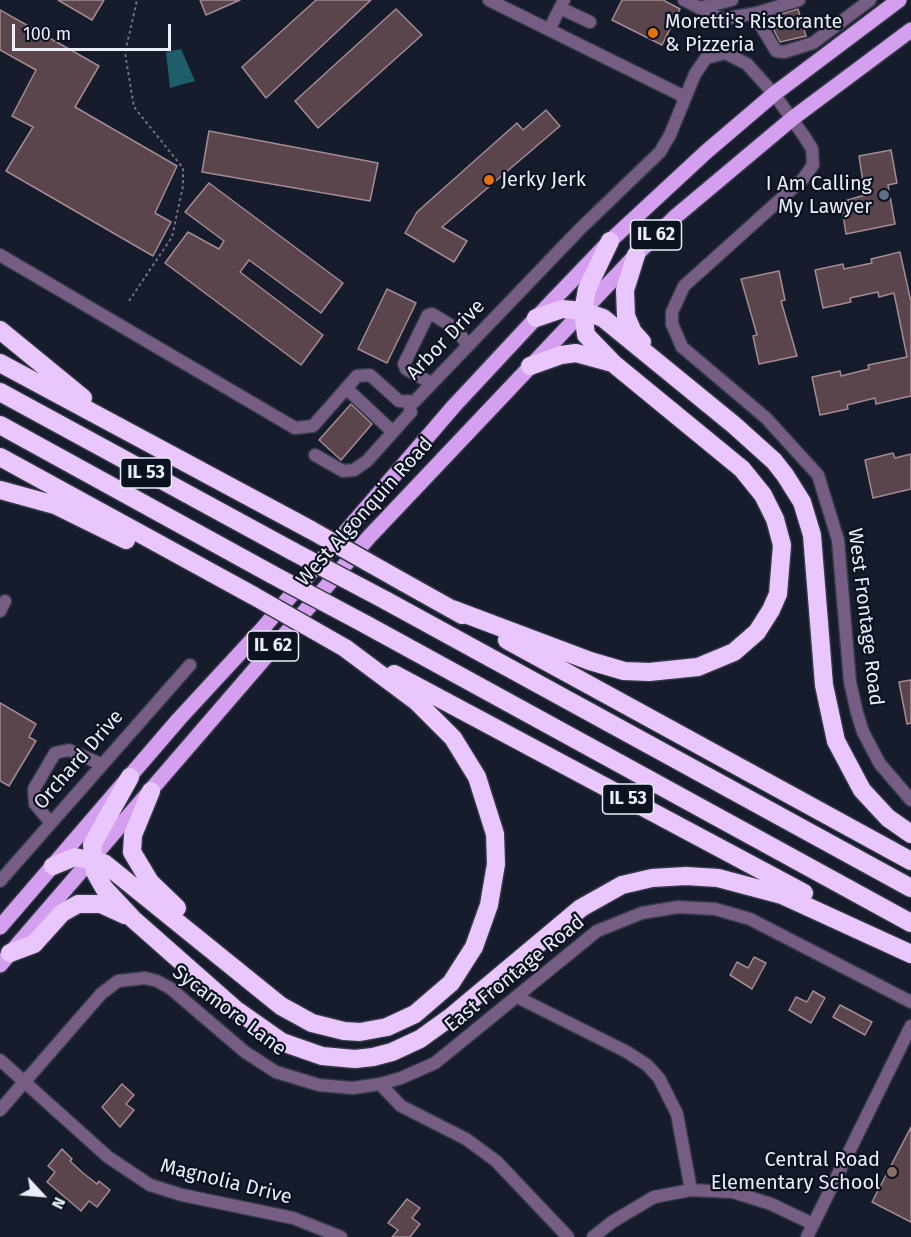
<!DOCTYPE html>
<html>
<head>
<meta charset="utf-8">
<style>
	body { margin:0 }
	#map { position:relative; width:911px; height:1237px; overflow:hidden; background:#161c2b; font-family:"Fira Sans",sans-serif }
	canvas { display:block }
	.north { position:absolute; left:12px; top:1165px; width:60px; height:60px; -webkit-text-stroke:4px #0d1221; paint-order:stroke; rotate:116deg; font-size:16px; font-weight:700; line-height:24px; text-align:center; color:#e9eef9 }
	.north::after { content:''; display:block; margin:auto; width:21px; height:27px; background:#e9eef9; clip-path:polygon(50% 0,100% 100%,50% 72%,0 100%) }
	.scale { position:absolute; left:12px; top:24px; width:159px; height:27px; box-sizing:border-box; border:3px solid #e9eef9; border-top:0; padding-left:8px; font-size:18px; line-height:21px; white-space:nowrap; color:#e9eef9; -webkit-text-stroke:4px #0d1221; paint-order:stroke }
</style>
</head>
<body>
<div id="map">
<canvas width="911" height="1237"></canvas>
<div class="north">N</div>
<div class="scale">100 m</div>
</div>
<script>
const ctx = document.querySelector('canvas').getContext('2d');
ctx.lineJoin = 'round';
function paint(path, color) { ctx.fillStyle = color; ctx.fill(path, 'evenodd'); }
const toPath = rows => new Path2D(rows.map(r => 'M' + r).join(''));
function trace(path, color, width, dash) { ctx.strokeStyle = color; ctx.lineWidth = width; ctx.lineCap = dash ? 'butt' : 'round'; ctx.setLineDash(dash || []); ctx.stroke(path); }
function drawText(font, color, halo, rows, align = 'center') {
  ctx.font = font + ' "Fira Sans",sans-serif'; ctx.lineWidth = 4.5; ctx.setLineDash([]); ctx.textBaseline = 'middle'; ctx.strokeStyle = halo; ctx.fillStyle = color; for (const [text, x, y, turn = 0] of rows) {
    ctx.save(); ctx.translate(x, y); ctx.rotate((+turn || 0) * Math.PI / 180); ctx.textAlign = isNaN(turn) ? turn : align; if (halo) ctx.strokeText(text, 0, 0); ctx.fillText(text, 0, 0); ctx.restore();
  }
}
const water = toPath([
	[181,49,195,81,170,88,166,52]
]);
const building = toPath([
	[58,0,104,0,92,20,58,0],
	[200,0,240,0,206,15,200,0],
	[316,0,371,0,266,98,242,67,316,0],
	[622,0,663,0,680,9,662,45,612,20,622,0],
	[396,9,422,35,318,128,295,101,396,9],
	[798,9,806,36,780,42,768,18,798,9],
	[0,10,99,66,75,107,177,166,155,213,171,222,153,256,6,171,33,127,12,116,36,70,0,50,0,10],
	[546,110,560,126,442,227,467,241,454,262,405,233,417,212,517,123,523,130,546,110],
	[209,131,378,163,370,201,202,172,209,131],
	[891,150,897,183,888,185,895,224,846,234,841,202,865,195,859,156,891,150],
	[209,183,343,283,321,313,249,260,240,272,323,335,301,365,165,263,188,232,219,249,224,241,185,212,209,183],
	[900,252,911,302,911,396,876,404,875,398,847,405,848,409,820,415,812,377,840,371,841,376,869,369,868,365,907,357,894,293,879,297,878,292,850,298,851,302,823,308,815,270,843,264,844,269,872,263,871,259,900,252],
	[779,271,785,300,781,301,797,356,759,364,753,336,757,335,741,279,779,271],
	[387,289,416,303,387,363,358,349,387,289],
	[351,404,372,424,341,460,319,440,351,404],
	[893,453,895,458,911,454,911,489,873,498,865,460,893,453],
	[911,680,911,723,907,724,899,682,911,680],
	[0,703,36,724,29,737,36,741,9,786,0,781,0,703],
	[754,957,766,963,752,989,730,975,737,962,748,968,754,957],
	[813,991,825,998,811,1023,789,1010,796,997,807,1002,813,991],
	[840,1005,872,1022,865,1035,833,1017,840,1005],
	[122,1084,134,1095,126,1104,134,1110,120,1127,102,1107,122,1084],
	[911,1127,911,1222,872,1202,911,1127],
	[62,1149,72,1159,70,1161,83,1173,97,1184,99,1181,110,1190,97,1207,89,1201,81,1211,47,1182,55,1172,48,1166,62,1149],
	[407,1199,420,1208,412,1218,420,1224,410,1237,392,1237,398,1230,388,1223,407,1199]
]);
const path = toPath([
	[129,301,172,237,183,186,183,168,134,107,125,53,137,0]
]);
const minor = toPath([
	[489,0,685,97],
	[684,0,722,19,757,13,799,0],
	[560,8,590,22],
	[699,8,732,0],
	[754,14,776,51,784,52,813,43,870,0],
	[549,30,564,0],
	[0,255,295,428,313,426,357,376,370,375,399,401,414,402,580,229,660,152,670,135,695,74,706,58,725,53,747,64,774,94,804,136,812,149,813,165,803,179,684,286,672,312,672,324,682,347,766,418,818,475,838,540,850,682,857,713,863,732,880,764,911,800],
	[431,383,406,369,404,364,428,315,432,314,455,328,468,345],
	[346,388,393,432],
	[315,455,343,471,354,470,367,461,411,412,408,401],
	[0,611,5,601],
	[51,823,35,804,34,789,55,753,69,750,101,764],
	[0,881,190,665],
	[517,997,627,1052,647,1065,659,1078,677,1114,691,1190],
	[0,1060,108,1157,150,1185,182,1195,293,1218,341,1237],
	[380,1084,401,1106,466,1139,496,1161,568,1237],
	[0,1110,101,994,118,981,145,978,157,981,170,988,245,1052,276,1072,319,1085,353,1088,380,1084,401,1078,435,1063,597,931,642,913,678,907,715,909,750,919,911,1002],
	[593,1237,612,1222,654,1197,691,1190,733,1192,771,1204,813,1224],
	[807,1237,911,1026]
]);
const major = toPath([
	[0,927,179,719,263,628,454,406,536,318,610,241,706,152,774,94,899,0],
	[0,965,369,537,636,255,675,217,793,118,911,30]
]);
const highway = toPath([
	[636,255,625,290,626,316,633,332,642,342],
	[536,318,562,309,583,311,603,318,734,425,774,461,785,475,802,502,812,535,824,685,836,741,862,790,888,818,911,834],
	[0,330,83,398],
	[0,363,311,530],
	[530,366,561,355,576,353,609,362],
	[0,392,294,552],
	[0,425,273,575],
	[0,457,254,596],
	[0,490,55,505,126,540],
	[403,582,462,615],
	[385,600,911,888],
	[452,609,590,661,624,671,649,672,698,667,734,652,757,632,771,610,778,594,782,545,775,519,763,495,742,469,614,364,586,335,583,311,587,289,610,241],
	[365,624,911,923],
	[507,640,911,861],
	[394,674,804,893],
	[130,777,92,845,95,872,104,888,133,919,235,1009,282,1042,322,1056,355,1059,373,1057,392,1052,420,1039,452,1016,581,908,622,885,652,878,686,876,718,878,782,895,911,954],
	[151,791,133,835,132,852,150,882,177,908],
	[53,866,75,857,104,863,281,1006,312,1023,344,1031,360,1032,387,1027,415,1014,451,983,474,947,489,905,496,864,495,834,477,777,453,738,416,701,345,648],
	[10,953,34,944,62,913,78,904,101,904,125,915]
]);
const highwayBridge = toPath([
	[311,530,403,582],
	[294,552,385,600],
	[273,575,365,624],
	[254,596,345,648]
]);
const markers = [
	[653,33,6,"#e8710a"],
	[489,180,6,"#e8710a"],
	[884,195,6,"#5c6f8a"],
	[892,1172,6,"#8d6e63"]
];
const shields = [
	[656,235,51],
	[146,473,51],
	[273,646,51],
	[628,799,51]
];
const shieldNames = [
	["IL 62",656,235],
	["IL 53",146,473],
	["IL 62",273,646],
	["IL 53",628,799]
];
const poiNames = [
	["Moretti's Ristorante",665,22],
	["& Pizzeria",665,45],
	["Jerky Jerk",501,180],
	["I Am Calling",872,184,"right"],
	["My Lawyer",872,207,"right"],
	["Central Road",880,1160,"right"],
	["Elementary School",880,1183,"right"]
];
const streetNames = [
	["Arbor Drive",446,340,-46],
	["West Algonquin Road",365,512,-48],
	["West Frontage Road",865,617,83],
	["Orchard Drive",79,760,-49],
	["East Frontage Road",515,974,-39],
	["Sycamore Lane",229,1011,37],
	["Magnolia Drive",226,1182,14]
];
paint(water, '#1e5e6b');
paint(building, '#5b454d');
trace(building, '#a38b93', 1.5);
trace(minor, '#343948', 15);
trace(major, '#343948', 18);
trace(highway, '#343948', 21);
trace(path, '#6e7381', 2, [3, 3]);
trace(minor, '#765d83', 12);
trace(major, '#d39fee', 15);
trace(highway, '#eac6fe', 18);
trace(highwayBridge, '#343948', 21, []);
trace(highwayBridge, '#eac6fe', 18);
for (const [x, y, r, color] of markers) { const dot = new Path2D(); dot.arc(x, y, r, 0, 2 * Math.PI); ctx.fillStyle = color; ctx.fill(dot); trace(dot, '#0d1221', 2); }
for (const [x, y, w] of shields) { const box = new Path2D(); box.roundRect(x - w / 2, y - 15, w, 30, 4.5); ctx.fillStyle = '#0d1221'; ctx.fill(box); trace(box, '#e9eef9', 1.5); }
drawText('bold 18px', '#e9eef9', null, shieldNames);
drawText('20px', '#e9eef9', '#0d1221', poiNames, 'left');
drawText('20px', '#e9eef9', '#0d1221', streetNames);
</script>
</body>
</html>
